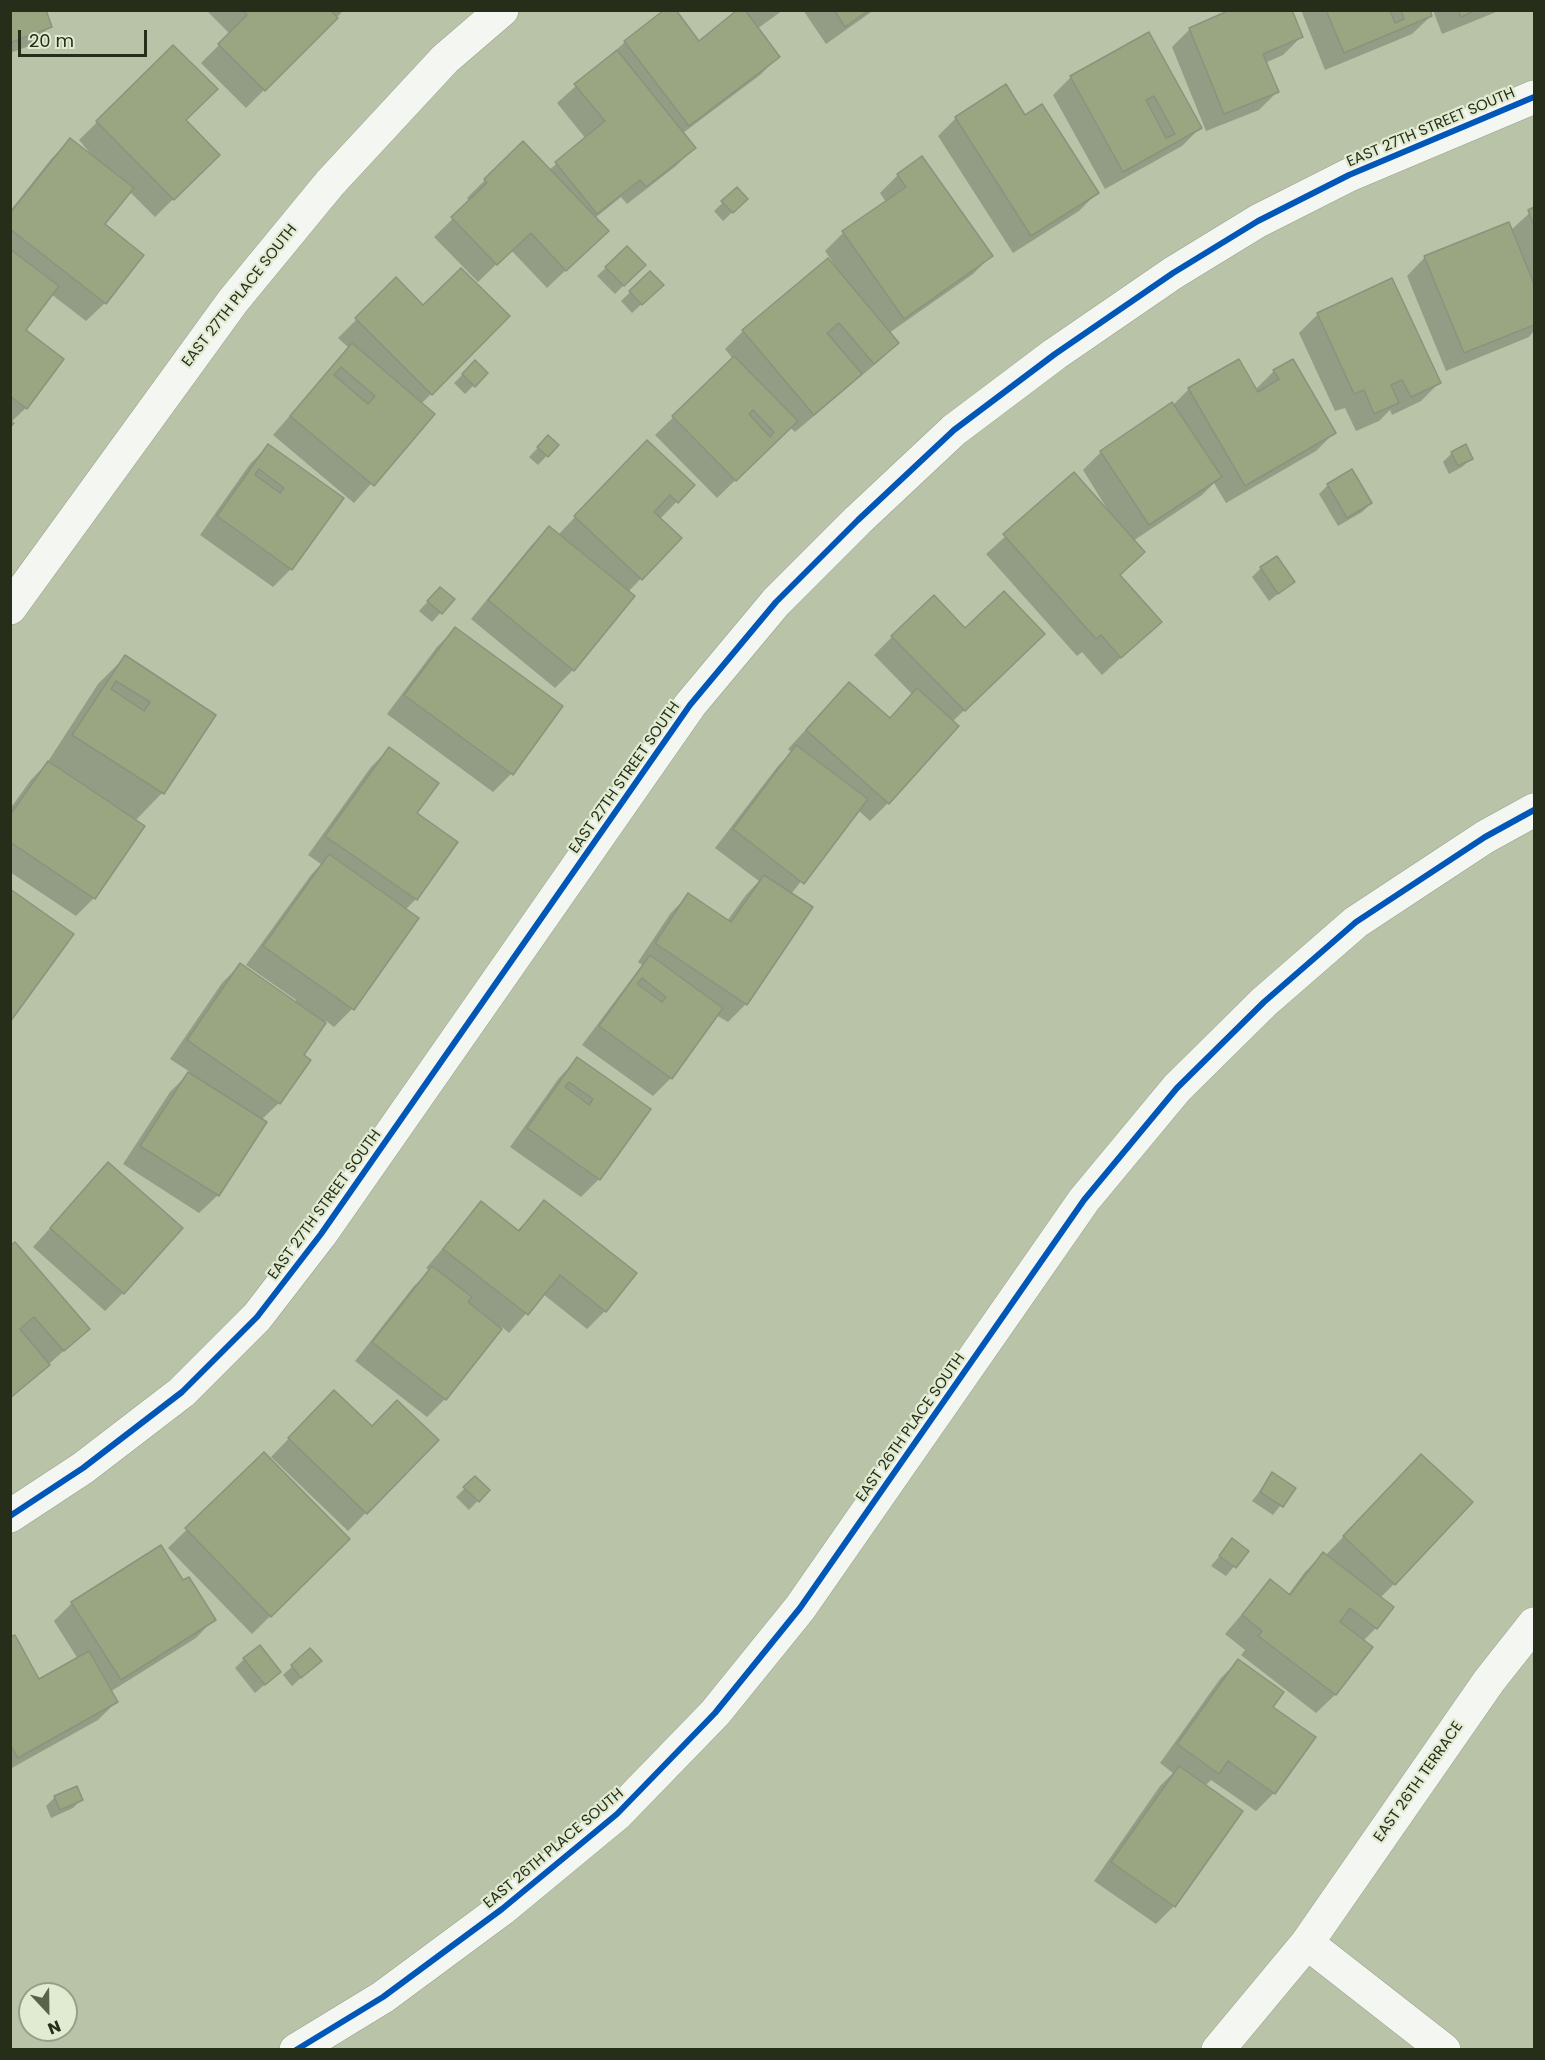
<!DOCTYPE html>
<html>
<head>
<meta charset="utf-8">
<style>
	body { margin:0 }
	#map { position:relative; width:1545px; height:2060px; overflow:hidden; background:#b8c3a7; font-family:Poppins,sans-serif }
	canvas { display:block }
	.frame { position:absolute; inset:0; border:12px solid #262d19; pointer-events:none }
	.north { position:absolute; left:18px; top:1982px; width:60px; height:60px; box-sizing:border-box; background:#e1ebd1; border:2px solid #969f87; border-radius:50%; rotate:158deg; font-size:16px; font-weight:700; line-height:24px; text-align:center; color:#262d19 }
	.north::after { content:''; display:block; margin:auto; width:21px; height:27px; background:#59624b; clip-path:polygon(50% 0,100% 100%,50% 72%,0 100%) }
	.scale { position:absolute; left:18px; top:30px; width:129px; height:27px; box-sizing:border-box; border:3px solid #262d19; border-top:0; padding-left:8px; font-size:18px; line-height:21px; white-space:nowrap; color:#262d19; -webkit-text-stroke:4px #e1ebd1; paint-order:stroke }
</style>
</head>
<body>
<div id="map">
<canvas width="1545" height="2060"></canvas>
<div class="frame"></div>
<div class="north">N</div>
<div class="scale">20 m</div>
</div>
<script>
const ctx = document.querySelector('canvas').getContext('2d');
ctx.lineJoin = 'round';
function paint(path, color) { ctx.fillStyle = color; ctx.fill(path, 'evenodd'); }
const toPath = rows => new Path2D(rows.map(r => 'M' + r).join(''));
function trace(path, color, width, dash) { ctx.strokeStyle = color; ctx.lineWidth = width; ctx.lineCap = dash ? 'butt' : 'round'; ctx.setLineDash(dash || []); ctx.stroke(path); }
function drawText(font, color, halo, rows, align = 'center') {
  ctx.font = font + ' Poppins,sans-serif'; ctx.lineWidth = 4.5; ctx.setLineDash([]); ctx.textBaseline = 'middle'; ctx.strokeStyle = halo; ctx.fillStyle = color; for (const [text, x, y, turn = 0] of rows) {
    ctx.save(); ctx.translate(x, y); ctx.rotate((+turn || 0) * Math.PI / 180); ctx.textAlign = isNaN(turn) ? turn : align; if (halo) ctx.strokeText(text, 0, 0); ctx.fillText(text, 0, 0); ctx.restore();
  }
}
const shadow = toPath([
	[10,10,50,26,32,45,10,53],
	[206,10,344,10,246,108,201,63,230,34],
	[666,10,699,43,740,10,783,10,757,29,778,57,760,75,683,133,694,148,676,166,627,204,621,197,595,218,588,249,547,288,511,250,478,282,434,237,470,202,467,198,485,180,549,170,586,139,557,103,625,42],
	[803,10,874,10,826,44],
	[1301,10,1428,10,1431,16,1412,34,1325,70],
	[1433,10,1501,10,1442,34],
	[1190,29,1301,37,1283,55,1265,63,1277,92,1259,110,1206,131,1172,47],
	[1148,34,1200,128,1182,146,1105,189,1053,95,1071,77],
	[173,47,184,120,218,155,155,217,129,191,103,225,142,255,105,303,86,321,51,294,24,330,26,408,12,421,15,423,10,429,10,211,52,158,70,140,95,159,79,140],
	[1024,117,1097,193,1079,211,1013,253,938,136,956,118],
	[922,158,991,256,973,274,889,333,897,343,879,361,795,432,790,427,717,498,655,435,733,359,725,349,743,331,834,264,825,251,843,233,886,202,880,193,898,175],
	[737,189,746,199,723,221,714,211],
	[1534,209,1534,331,1529,337,1446,371,1407,276,1425,257,1511,230],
	[627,248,644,265,615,294,597,276],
	[650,273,662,285,632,313,621,301],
	[396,280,423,308,508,316,421,404,433,414,354,503,273,435,349,348,338,338],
	[1318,314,1439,383,1421,401,1392,415,1390,410,1379,421,1356,431,1345,408,1335,411,1299,333],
	[475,362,486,373,465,394,454,383],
	[1274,371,1335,432,1316,451,1226,503,1214,483,1202,495,1133,541,1119,576,1160,622,1102,675,1082,652,1077,656,986,554,1074,474,1111,515,1083,470,1101,452,1172,406,1189,389,1255,390],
	[548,437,557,445,538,465,529,457],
	[268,446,341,499,291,569,273,587,200,535,250,464],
	[1452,453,1471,459,1462,467,1449,474,1443,462],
	[629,460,693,485,660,519,680,538,628,592,573,670,555,688,471,619,531,546,549,528,558,535],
	[1352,471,1371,503,1362,512,1338,526,1319,494,1328,485],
	[1261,568,1293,582,1269,601,1252,577],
	[431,598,453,599,432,622,419,611],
	[455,629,511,774,493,792,387,714,437,647],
	[965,630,1025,652,953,721,888,803,870,821,858,810,791,894,746,1004,728,1022,716,1015,671,1078,653,1096,582,1045,642,965,638,962,670,914,688,895,727,921,746,895,759,881,715,848,778,766,792,752,788,749,831,702,889,719,913,695,874,655,892,637],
	[125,657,214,715,162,793,135,821,94,898,76,916,10,872,10,809,30,781,47,763,98,684],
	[389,749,415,814,456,842,416,899,405,910,417,919,352,1009,334,1027,326,1021,302,1055,279,1103,261,1120,265,1123,218,1195,199,1213,123,1164,170,1092,190,1072,170,1059,222,983,240,965,295,1003,296,1000,246,965,311,875,321,864,308,855,371,767],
	[577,1059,649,1109,599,1179,581,1197,510,1147,559,1078],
	[108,1164,123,1293,105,1311,33,1247],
	[544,1202,605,1311,587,1329,543,1294,509,1333,502,1327,445,1399,427,1417,355,1361,414,1286,430,1271,426,1268,481,1203,517,1231],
	[10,1248,88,1329,10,1399],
	[316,1410,372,1428,437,1440,348,1531,271,1457],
	[264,1454,348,1539,252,1634,168,1548],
	[1273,1474,1294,1488,1273,1515,1252,1501],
	[1403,1474,1394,1584,1380,1598,1376,1628,1363,1641,1371,1648,1335,1695,1316,1713,1241,1655,1245,1650,1225,1634,1270,1581,1288,1595,1305,1572,1323,1554,1325,1556],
	[475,1478,488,1490,469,1510,456,1497],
	[1233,1540,1247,1551,1226,1576,1211,1566],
	[183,1582,214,1619,196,1638,110,1692,116,1702,98,1720,10,1769,10,1639,39,1681,78,1659,54,1621,72,1603],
	[310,1650,311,1669,292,1686,283,1675],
	[244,1659,279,1672,255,1693,235,1668],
	[1238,1661,1271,1707,1274,1793,1256,1811,1211,1780,1205,1786,1174,1906,1156,1924,1094,1881,1160,1786,1173,1773,1160,1763,1220,1679],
	[55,1797,81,1800,73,1808,51,1818,46,1806]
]);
const building = toPath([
	[10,10,46,10,52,27,10,43,10,10],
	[243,10,330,10,338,18,265,91,218,44,247,15,243,10],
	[664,10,676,10,699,41,737,10,745,10,780,57,689,126,624,41,664,10],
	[834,10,869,10,845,27,834,10],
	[1230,10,1292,10,1303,37,1263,54,1279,92,1224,114,1189,28,1230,10],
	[1326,10,1390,10,1395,23,1404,19,1401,10,1430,10,1432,16,1344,53,1326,10],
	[1458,10,1476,10,1461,17,1458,10],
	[1149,32,1202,128,1123,172,1070,76,1149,32],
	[1154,96,1175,134,1166,138,1146,100,1154,96],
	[173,45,218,89,186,120,220,155,174,200,96,121,173,45],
	[617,50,696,148,646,187,640,180,597,214,555,162,605,121,574,84,617,50],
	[1006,84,1025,115,1042,104,1099,193,1031,236,955,117,1006,84],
	[70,138,134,188,105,224,144,255,106,304,10,229,10,213,70,138],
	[523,141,609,231,566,271,531,233,497,265,451,217,487,183,484,179,523,141],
	[922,156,993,256,904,319,842,231,906,187,897,174,922,156],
	[737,187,748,199,733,213,721,201,737,187],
	[1534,207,1534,226,1528,210,1534,207],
	[1509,222,1534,284,1534,325,1464,353,1424,256,1509,222],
	[627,246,646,265,624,286,605,267,627,246],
	[10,249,59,286,26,330,64,359,27,409,10,396,10,249],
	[828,258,899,343,874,364,839,323,827,333,862,374,814,415,742,330,828,258],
	[461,268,510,316,432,395,355,318,396,277,423,305,461,268],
	[650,271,664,285,642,305,629,291,650,271],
	[1392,278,1441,383,1411,397,1402,380,1391,385,1399,403,1374,414,1364,390,1354,394,1317,313,1392,278],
	[352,343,435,414,374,486,290,416,352,343],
	[341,367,375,396,368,404,334,375,341,367],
	[734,356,798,421,736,481,672,416,734,356],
	[753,410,774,432,770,437,749,414,753,410],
	[1239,359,1258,392,1279,379,1273,370,1293,359,1336,433,1245,486,1188,388,1239,359],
	[475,360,488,373,475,387,462,374,475,360],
	[1172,402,1222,477,1149,525,1100,451,1172,402],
	[548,435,559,445,548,457,537,447,548,435],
	[647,440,695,485,678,503,670,495,654,512,682,538,642,580,574,516,647,440],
	[268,444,344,498,292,570,217,516,268,444],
	[259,469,284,488,280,493,255,475,259,469],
	[1466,444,1473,459,1458,466,1451,452,1466,444],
	[1352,469,1372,503,1347,518,1327,484,1352,469],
	[1074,472,1145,552,1120,575,1162,622,1121,658,1101,635,1096,639,1003,534,1074,472],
	[549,526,635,596,574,671,488,600,549,526],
	[1277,556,1295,582,1278,594,1260,567,1277,556],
	[440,587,455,599,442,614,427,601,440,587],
	[1004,591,1045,634,965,711,891,636,934,595,965,628,1004,591],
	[455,627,563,706,513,775,404,695,455,627],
	[125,655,216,715,164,794,72,735,125,655],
	[116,681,150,702,144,711,111,689,116,681],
	[849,682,890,718,917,688,959,726,889,804,806,730,849,682],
	[796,745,868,799,804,884,733,829,796,745],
	[389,747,439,783,417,813,458,842,417,900,325,836,389,747],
	[48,761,145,826,95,899,10,842,10,815,48,761],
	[329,854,419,918,354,1010,263,946,329,854],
	[764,875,813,907,747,1005,655,943,688,893,731,922,764,875],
	[10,889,74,934,10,1022,10,889],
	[650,955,723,1008,672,1079,599,1026,650,955],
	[642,978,666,997,662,1002,637,984,642,978],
	[240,963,326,1023,304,1055,311,1060,280,1104,187,1040,240,963],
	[577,1057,651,1109,600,1180,527,1128,577,1057],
	[569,1082,593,1099,589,1105,565,1087,569,1082],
	[188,1072,267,1122,219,1196,140,1146,188,1072],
	[108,1162,183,1228,124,1294,50,1228,108,1162],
	[544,1200,637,1273,606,1312,560,1275,528,1315,443,1249,481,1201,519,1231,544,1200],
	[15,1242,90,1329,64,1351,34,1317,20,1329,50,1365,10,1398,10,1246,15,1242],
	[432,1266,472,1297,468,1302,502,1329,446,1400,372,1342,432,1266],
	[334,1390,372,1426,397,1400,439,1440,367,1514,288,1438,334,1390],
	[264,1452,350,1539,271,1617,185,1528,264,1452],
	[1421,1454,1473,1502,1395,1585,1343,1536,1421,1454],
	[1272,1472,1296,1488,1283,1507,1260,1492,1272,1472],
	[475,1476,490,1490,479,1502,463,1487,475,1476],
	[1232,1538,1249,1551,1236,1568,1219,1556,1232,1538],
	[161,1545,183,1580,189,1577,216,1620,121,1680,71,1602,161,1545],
	[1323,1552,1394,1607,1377,1629,1350,1608,1340,1622,1373,1647,1336,1695,1258,1636,1262,1631,1242,1615,1270,1579,1290,1595,1323,1552],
	[15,1635,39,1679,89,1651,118,1702,18,1758,10,1745,10,1637,15,1635],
	[260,1645,281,1672,265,1685,243,1658,260,1645],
	[310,1648,322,1661,301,1678,291,1665,310,1648],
	[1238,1659,1284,1692,1273,1707,1316,1737,1275,1794,1228,1761,1219,1774,1177,1744,1238,1659],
	[1179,1766,1243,1811,1175,1907,1111,1862,1179,1766],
	[77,1786,83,1800,60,1810,54,1796,77,1786]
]);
const minor = toPath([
	[10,608,233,301,330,183,445,59,502,10],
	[10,1516,83,1468,182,1392,257,1317,321,1234,690,705,776,602,858,520,954,430,1055,354,1173,273,1258,221,1349,175,1534,97],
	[1307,1943,1444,2050],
	[296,2050,383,1997,502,1909,617,1814,715,1713,800,1608,1084,1200,1177,1088,1264,1002,1356,922,1485,837,1534,810],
	[1218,2050,1307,1943,1489,1681,1534,1624]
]);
const cycleway = toPath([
	[10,1516,83,1468,182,1392,257,1317,321,1234,690,705,776,602,858,520,954,430,1055,354,1173,273,1258,221,1349,175,1534,97],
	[296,2050,383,1997,502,1909,617,1814,715,1713,800,1608,1084,1200,1177,1088,1264,1002,1356,922,1485,837,1534,810]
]);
const streetNames = [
	["EAST 27TH STREET SOUTH",1431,128,-23],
	["EAST 27TH PLACE SOUTH",240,296,-52],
	["EAST 27TH STREET SOUTH",625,778,-55],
	["EAST 27TH STREET SOUTH",325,1205,-54],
	["EAST 26TH PLACE SOUTH",911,1428,-55],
	["EAST 26TH TERRACE",1419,1782,-55],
	["EAST 26TH PLACE SOUTH",554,1849,-40]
];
paint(shadow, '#0003');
paint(building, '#9aa582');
trace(building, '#8a937d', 1.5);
trace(minor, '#9aa28d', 34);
trace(minor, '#f4f6f2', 33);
trace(cycleway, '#0057b8', 6);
drawText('15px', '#262d19', '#e1ebd1', streetNames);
</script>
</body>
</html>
